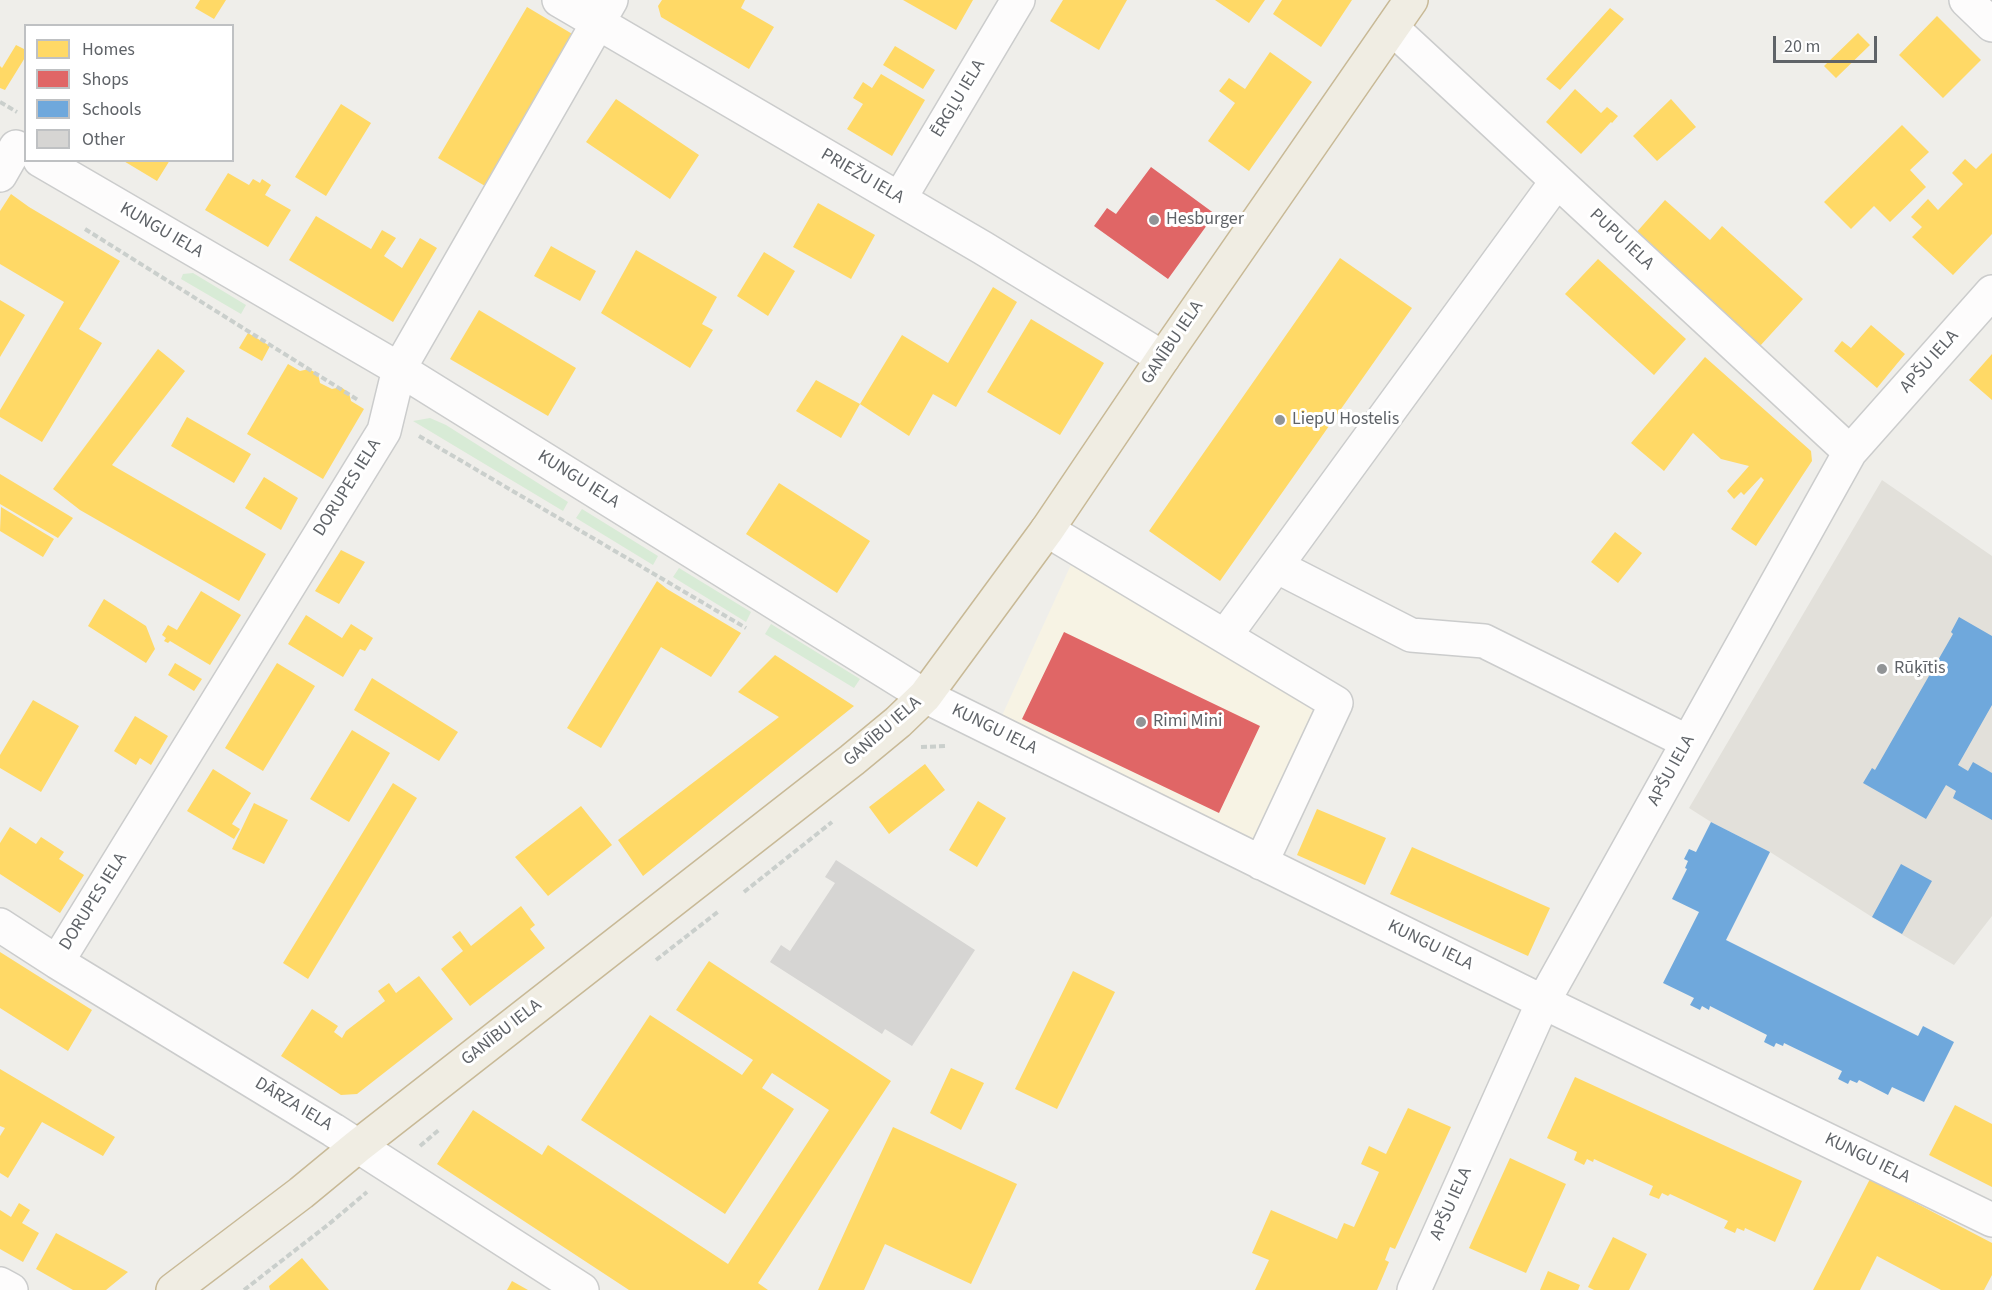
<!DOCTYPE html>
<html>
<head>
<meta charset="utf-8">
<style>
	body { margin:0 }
	#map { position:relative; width:1992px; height:1290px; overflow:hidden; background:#efeeea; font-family:"Source Sans 3",sans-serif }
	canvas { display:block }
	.legend { position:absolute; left:24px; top:24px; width:210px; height:138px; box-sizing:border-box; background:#fff; border:2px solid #bfc1c3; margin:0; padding:8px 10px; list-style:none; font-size:18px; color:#5f6368 }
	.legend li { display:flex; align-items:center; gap:12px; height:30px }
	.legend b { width:30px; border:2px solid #bfc1c3 }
	.scale { position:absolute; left:1773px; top:36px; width:104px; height:27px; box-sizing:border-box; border:3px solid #5f6368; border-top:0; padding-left:8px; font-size:18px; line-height:21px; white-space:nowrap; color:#5f6368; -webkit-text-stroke:4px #fff; paint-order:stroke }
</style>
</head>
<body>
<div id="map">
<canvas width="1992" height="1290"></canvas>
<ul class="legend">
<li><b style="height:16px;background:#ffd966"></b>Homes</li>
<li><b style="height:16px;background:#e06666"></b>Shops</li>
<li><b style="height:16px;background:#6fa8dc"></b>Schools</li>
<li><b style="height:16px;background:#d6d5d3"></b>Other</li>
</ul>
<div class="scale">20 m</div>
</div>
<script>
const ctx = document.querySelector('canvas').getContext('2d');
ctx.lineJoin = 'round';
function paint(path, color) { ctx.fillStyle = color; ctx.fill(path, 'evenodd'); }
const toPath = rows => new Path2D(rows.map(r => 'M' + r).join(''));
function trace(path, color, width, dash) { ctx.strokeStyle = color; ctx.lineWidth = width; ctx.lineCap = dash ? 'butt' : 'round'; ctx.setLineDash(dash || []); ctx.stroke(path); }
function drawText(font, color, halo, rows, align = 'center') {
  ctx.font = font + ' "Source Sans 3",sans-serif'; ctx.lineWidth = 6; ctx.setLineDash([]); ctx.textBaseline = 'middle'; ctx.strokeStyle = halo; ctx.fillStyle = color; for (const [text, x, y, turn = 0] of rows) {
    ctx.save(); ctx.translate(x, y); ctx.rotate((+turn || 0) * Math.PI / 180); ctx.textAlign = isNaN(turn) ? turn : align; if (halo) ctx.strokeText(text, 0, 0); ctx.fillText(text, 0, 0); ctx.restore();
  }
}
const commercial = toPath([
	[1074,558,1326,706,1258,843,1000,720]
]);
const education = toPath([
	[1882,480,1992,556,1992,916,1954,965,1872,917,1770,852,1711,822,1689,808]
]);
const green = toPath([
	[193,273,246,305,241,314,181,279,183,274],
	[430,418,446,425,568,502,563,511,413,421],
	[582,509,658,556,653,565,576,518],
	[679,568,751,612,746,622,673,577],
	[771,624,860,679,854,688,765,634]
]);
const homes = toPath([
	[200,0,226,0,214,19,195,8],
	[662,0,745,0,741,8,774,27,749,69,661,17,658,6],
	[903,0,973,0,956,30],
	[1063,0,1127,0,1099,50,1050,21],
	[1215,0,1265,0,1249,23],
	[1282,0,1352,0,1321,47,1273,14],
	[527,7,574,35,485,186,438,158],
	[1610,8,1624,19,1560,90,1546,79],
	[1937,16,1981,60,1943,98,1899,55],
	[1858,33,1870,45,1836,78,1824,66],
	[16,45,26,50,26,56,5,90,0,88,0,66,2,68],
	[895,46,935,70,923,89,883,65],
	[1270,52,1312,82,1249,171,1208,141,1235,103,1219,91,1229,78,1245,89],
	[881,74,925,100,892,156,847,129,863,104,853,98,863,82,872,88],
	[1575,89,1601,113,1607,107,1618,116,1612,123,1611,122,1581,154,1546,122],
	[616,99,699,155,670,199,586,142],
	[1671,99,1696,127,1657,161,1633,136],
	[341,104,371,123,326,196,295,177],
	[1902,125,1929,152,1910,170,1926,187,1890,222,1874,206,1851,229,1824,202],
	[1992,153,1992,234,1953,275,1912,237,1922,227,1911,217,1928,199,1938,210,1963,184,1952,173,1965,159,1976,169],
	[122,160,170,160,157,181],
	[228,173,249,185,253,179,260,183,262,179,271,185,265,195,291,210,268,247,205,210],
	[11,194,29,207,120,261,79,329,102,343,42,442,0,417,0,410,64,302,0,264,0,211],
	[1665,200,1710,240,1722,226,1803,299,1760,346,1635,234],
	[818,203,875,235,851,279,793,247],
	[316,216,371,249,382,230,396,238,384,256,402,268,420,238,437,248,393,322,289,260],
	[551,246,596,271,580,301,534,276],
	[636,250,717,297,702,324,713,330,690,368,601,313],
	[764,252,795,271,768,316,737,296],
	[1340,258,1412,308,1220,581,1149,531],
	[1598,259,1686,339,1654,375,1565,294],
	[993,287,1017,302,956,407,933,394,909,436,860,404,841,438,796,411,816,380,860,404,902,335,948,363],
	[0,300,25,315,0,357],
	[479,310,576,368,548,416,450,359],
	[1031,319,1104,363,1060,435,987,392],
	[1871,325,1905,354,1877,388,1834,351,1842,341,1851,348],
	[248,333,270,346,262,361,239,348],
	[158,349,185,371,112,465,266,554,239,601,80,510,53,489],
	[1992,354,1992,400,1969,380],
	[1705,357,1811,451,1812,461,1756,546,1731,529,1764,480,1761,477,1744,495,1741,492,1734,499,1727,491,1749,466,1721,459,1693,433,1664,471,1631,443],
	[288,364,300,371,309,369,318,374,320,383,332,389,341,387,349,393,351,401,364,409,323,479,247,434],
	[187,417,251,454,234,483,171,446],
	[0,474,73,518,58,538,0,504],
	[264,477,298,498,281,530,245,508],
	[779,483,870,541,837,593,746,534],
	[1,507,54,539,43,557,0,531],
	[1615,532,1642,553,1618,583,1591,562],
	[341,550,365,562,339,604,315,591],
	[657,581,667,589,741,633,711,677,661,647,601,748,567,728],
	[201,591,241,615,210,665,170,641,168,643,164,641,166,638,162,635,168,625,177,630],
	[104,599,146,626,155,649,146,663,88,626],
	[306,615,342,638,351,624,373,638,365,651,360,649,343,677,288,644],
	[775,655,854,706,643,876,618,840,779,717,738,692],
	[175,663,202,679,194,691,168,675],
	[277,663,315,686,263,771,225,748],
	[372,678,458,732,439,761,354,710],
	[33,700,79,726,41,792,0,768,0,755],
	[135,716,168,736,151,765,140,758,136,765,114,751],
	[352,730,390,753,349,822,310,799],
	[925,764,945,790,889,834,869,807],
	[213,769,251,793,232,824,240,829,234,839,187,811],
	[393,783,417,798,308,979,283,963],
	[978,801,1006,818,977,867,949,850],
	[254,803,288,820,264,864,232,849],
	[581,806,612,845,548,896,515,857],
	[1317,809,1386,838,1365,885,1297,855],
	[10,827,36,844,41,837,64,852,59,859,84,875,60,913,0,874,0,843],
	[1412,847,1550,908,1528,956,1390,894],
	[521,906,535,925,530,929,545,948,470,1006,441,969,463,951,452,937,460,931,471,946],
	[0,952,92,1010,68,1051,0,1008],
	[709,961,891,1081,758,1283,768,1290,629,1290,437,1164,473,1110,542,1155,548,1145,728,1264,829,1110,772,1073,762,1088,794,1109,725,1214,581,1120,650,1015,742,1075,753,1060,676,1010],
	[1073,971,1115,992,1057,1109,1015,1089],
	[419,976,453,1019,357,1094,341,1095,281,1056,312,1009,338,1026,334,1032,342,1038,346,1031,385,1001,378,991,389,983,396,993],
	[951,1068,984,1083,961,1130,930,1113],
	[0,1069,115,1137,103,1156,42,1122,8,1178,0,1173,0,1136,5,1128,0,1126],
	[1575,1077,1802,1181,1775,1242,1745,1228,1744,1231,1737,1228,1735,1233,1724,1228,1728,1221,1670,1194,1668,1196,1662,1193,1659,1199,1649,1195,1653,1186,1594,1159,1593,1162,1587,1159,1584,1165,1574,1160,1577,1152,1547,1138],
	[1955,1105,1992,1124,1992,1187,1929,1155],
	[1408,1108,1451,1127,1395,1249,1390,1247,1385,1260,1389,1262,1377,1290,1255,1290,1269,1260,1252,1253,1271,1210,1337,1239,1344,1223,1354,1227,1379,1172,1361,1164,1369,1146,1386,1154],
	[893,1127,1017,1184,971,1284,885,1244,864,1290,818,1290],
	[1510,1158,1566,1184,1526,1273,1469,1248],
	[1870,1179,1992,1243,1992,1275,1984,1290,1941,1290,1877,1256,1860,1290,1813,1290],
	[19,1203,30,1210,22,1223,39,1233,23,1262,0,1249,0,1210,11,1217],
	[56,1233,128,1272,106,1290,73,1290,36,1269],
	[1613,1237,1647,1254,1629,1290,1594,1290,1588,1287],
	[302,1258,329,1290,270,1290,269,1286],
	[1548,1271,1580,1285,1578,1290,1540,1290],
	[512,1281,528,1290,507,1290]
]);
const shops = toPath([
	[1151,167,1215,214,1168,279,1094,226,1107,208,1116,214],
	[1064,632,1260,726,1219,813,1022,719]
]);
const schools = toPath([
	[1959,617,1992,636,1992,705,1958,765,1968,771,1973,762,1992,773,1992,820,1953,798,1956,791,1946,785,1926,819,1863,783,1872,768,1875,770,1953,634,1951,632],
	[1711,822,1770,852,1726,940,1918,1036,1923,1026,1954,1042,1924,1102,1892,1087,1888,1095,1859,1080,1857,1083,1850,1080,1848,1084,1838,1079,1842,1071,1784,1043,1783,1046,1776,1043,1774,1047,1764,1042,1767,1035,1710,1006,1709,1010,1702,1006,1700,1010,1690,1005,1694,998,1663,983,1699,912,1672,899,1687,869,1685,868,1688,861,1684,859,1689,849,1696,852],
	[1901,864,1932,881,1902,934,1872,917]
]);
const building = toPath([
	[836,860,975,950,912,1046,885,1029,882,1034,770,962,781,945,790,951,835,883,825,877]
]);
const path = toPath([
	[0,102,17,112],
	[85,229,358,400],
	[419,436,746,628],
	[921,747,946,746],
	[744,892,832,822],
	[656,960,719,911],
	[420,1146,440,1129],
	[244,1290,329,1224,367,1192]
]);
const minor = toPath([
	[559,0,983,248,1163,358],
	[1966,0,1992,25],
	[1392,28,1850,452],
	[40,160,399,369,925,696,1543,1002,1992,1220],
	[0,175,16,147],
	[1557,181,1276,566,1411,635,1484,641,1688,742],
	[900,198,1018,0],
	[1047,530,1336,703,1261,863],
	[1225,636,1276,566],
	[0,925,57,962,333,1130,582,1290],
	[57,962,384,431,399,369,611,0],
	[0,1284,11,1290],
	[1414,1290,1543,1002,1850,452,1992,292]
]);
const highway = toPath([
	[173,1290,301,1193,358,1146,852,760,898,722,925,696,1047,530,1163,358,1411,0]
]);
const markers = [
	[1154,220,6,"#919496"],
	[1280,420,6,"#919496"],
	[1882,669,6,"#919496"],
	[1141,722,6,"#919496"]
];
const streetNames = [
	["ĒRGĻU IELA",959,99,-59],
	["PRIEŽU IELA",862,177,30],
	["KUNGU IELA",161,231,30],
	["PUPU IELA",1621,240,43],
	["GANĪBU IELA",1173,343,-56],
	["APŠU IELA",1930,362,-48],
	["KUNGU IELA",578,480,32],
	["DORUPES IELA",348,488,-58],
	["KUNGU IELA",994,730,26],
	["GANĪBU IELA",883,732,-41],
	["APŠU IELA",1672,771,-61],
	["DORUPES IELA",94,902,-58],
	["KUNGU IELA",1430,946,26],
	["GANĪBU IELA",502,1033,-38],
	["DĀRZA IELA",293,1105,31],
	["KUNGU IELA",1867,1159,26],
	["APŠU IELA",1452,1204,-66]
];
const poiNames = [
	["Hesburger",1166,220],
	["LiepU Hostelis",1292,420],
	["Rūķītis",1894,669],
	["Rimi Mini",1153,722]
];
paint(commercial, '#f7f3e4');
paint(education, '#e2e0da');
paint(green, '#d8ebd6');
paint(homes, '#ffd966');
paint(shops, '#e06666');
paint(schools, '#6fa8dc');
paint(building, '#d6d5d3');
trace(minor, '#cbcccc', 36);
trace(highway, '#c8b996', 36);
trace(path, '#cacfcc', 4, [6, 3]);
trace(minor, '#fdfcfc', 33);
trace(highway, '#f0ede3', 33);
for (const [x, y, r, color] of markers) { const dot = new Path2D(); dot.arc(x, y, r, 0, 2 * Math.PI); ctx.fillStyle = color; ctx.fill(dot); trace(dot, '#fff', 2); }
drawText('18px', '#5f6368', '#fff', streetNames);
drawText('18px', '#5f6368', '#fff', poiNames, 'left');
</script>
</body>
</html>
